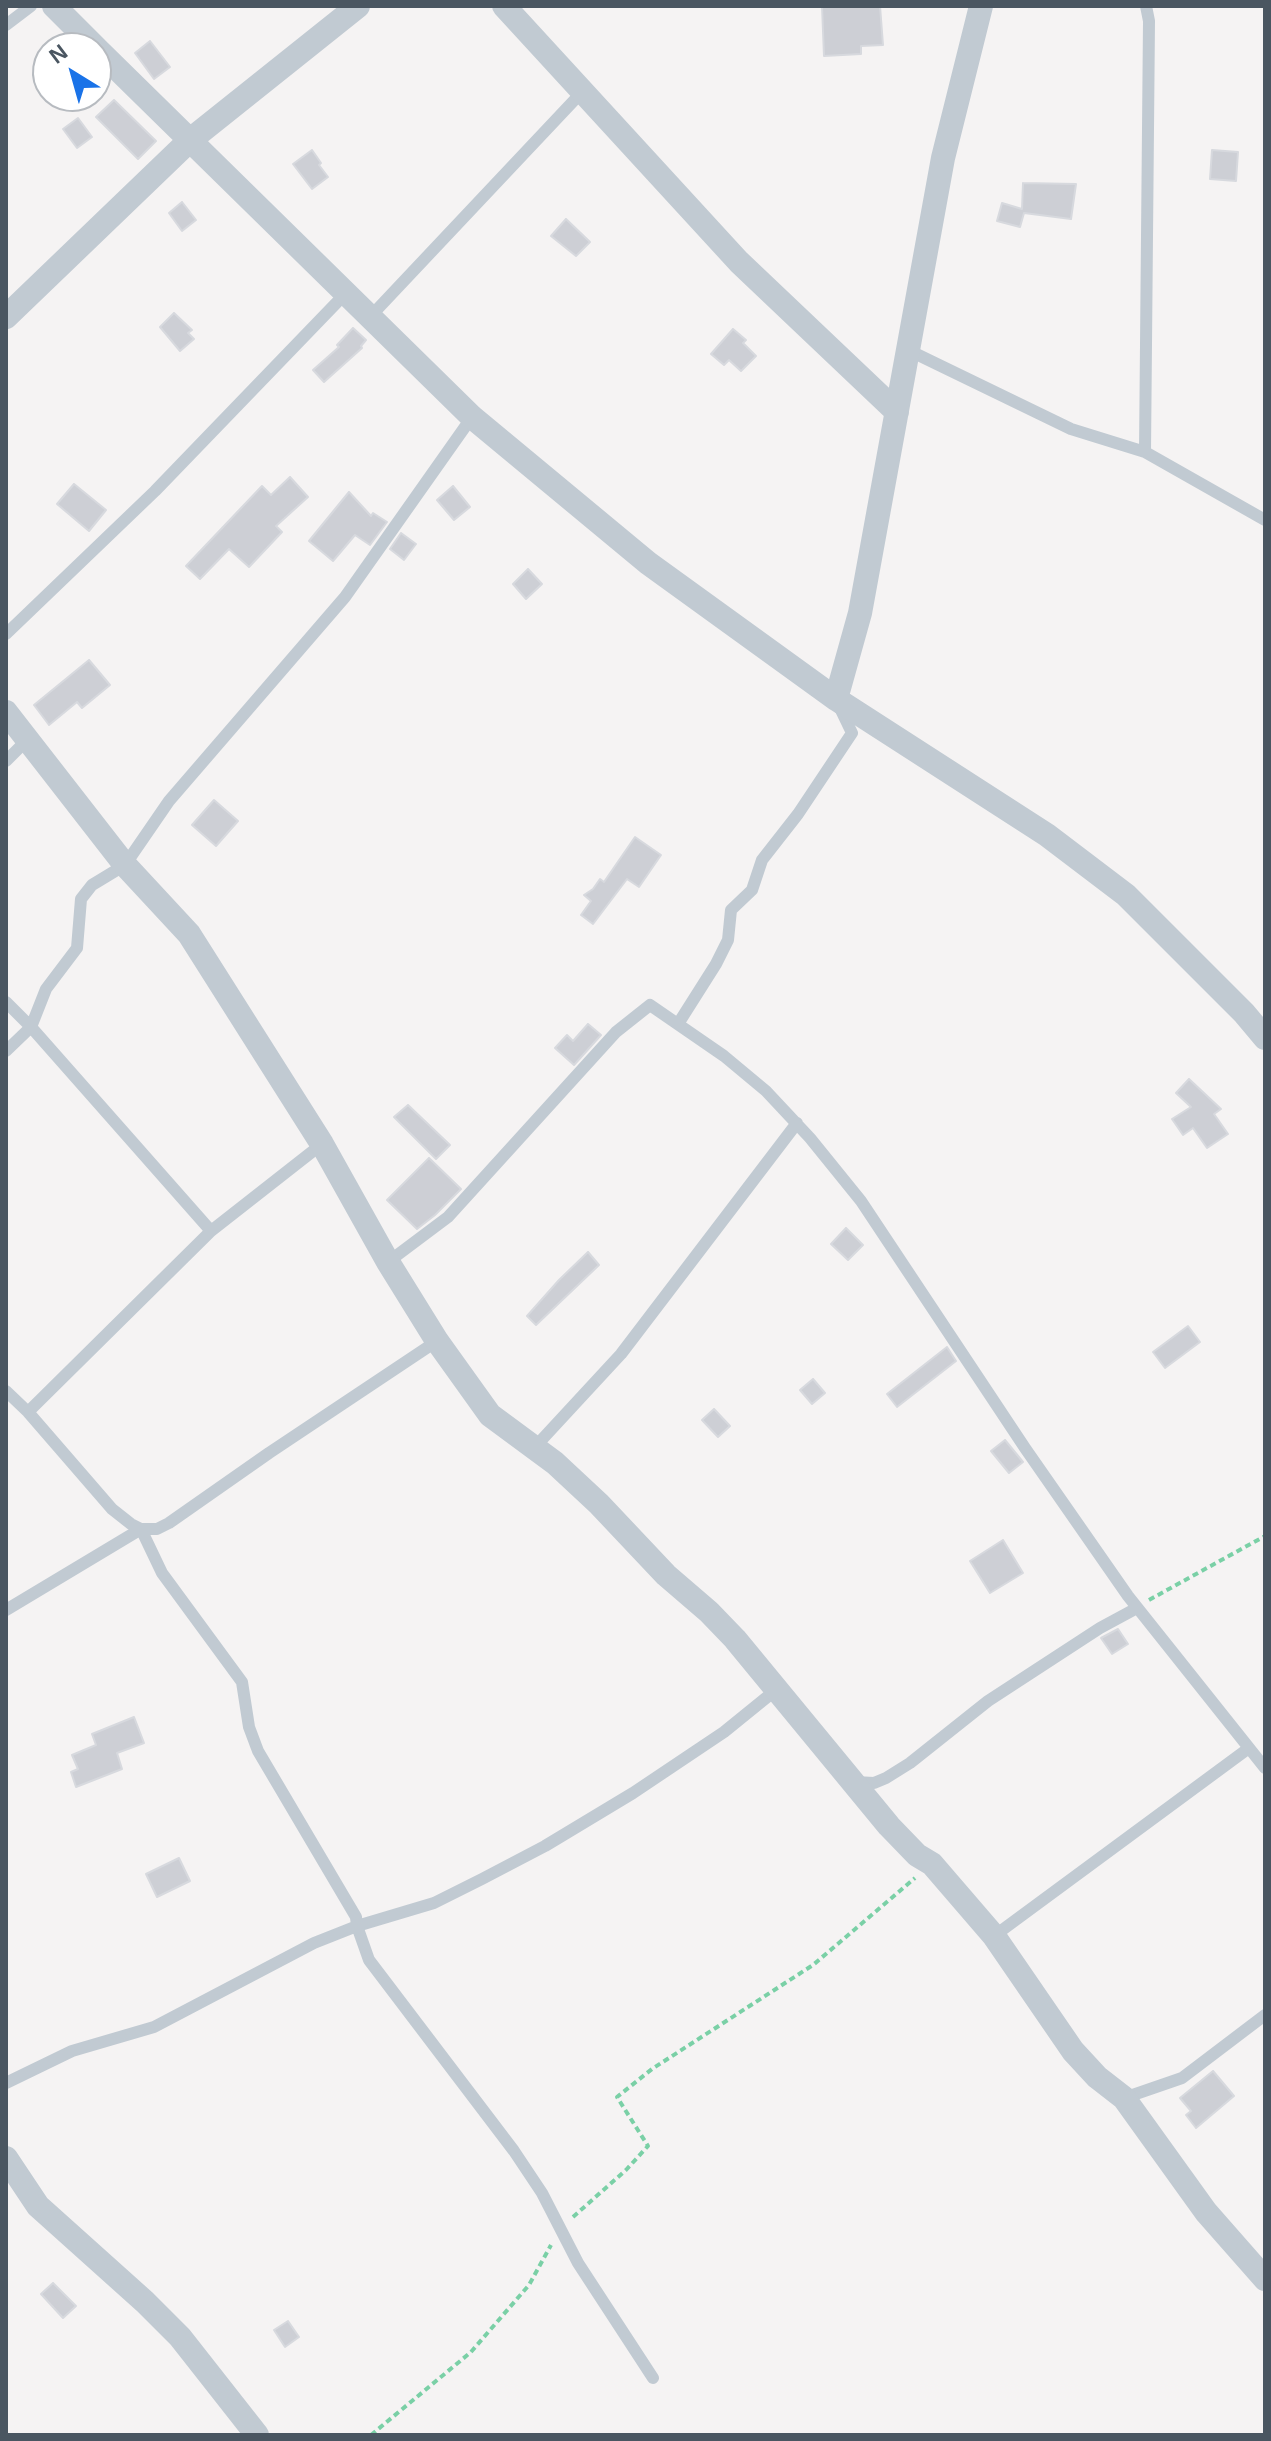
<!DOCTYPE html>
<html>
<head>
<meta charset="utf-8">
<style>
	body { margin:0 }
	#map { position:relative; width:1271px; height:2441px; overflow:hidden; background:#f5f3f3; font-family:Arial,sans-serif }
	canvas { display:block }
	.frame { position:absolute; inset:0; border:8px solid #4a5661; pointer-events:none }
	.north { position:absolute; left:32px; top:32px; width:80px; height:80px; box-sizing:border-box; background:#fff; border:2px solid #b7bbc0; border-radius:50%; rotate:323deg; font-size:22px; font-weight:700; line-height:32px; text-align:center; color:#4a5661 }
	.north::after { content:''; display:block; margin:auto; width:28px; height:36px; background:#1a73e8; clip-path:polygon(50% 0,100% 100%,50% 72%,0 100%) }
</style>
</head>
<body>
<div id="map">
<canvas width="1271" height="2441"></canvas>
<div class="frame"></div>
<div class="north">N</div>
</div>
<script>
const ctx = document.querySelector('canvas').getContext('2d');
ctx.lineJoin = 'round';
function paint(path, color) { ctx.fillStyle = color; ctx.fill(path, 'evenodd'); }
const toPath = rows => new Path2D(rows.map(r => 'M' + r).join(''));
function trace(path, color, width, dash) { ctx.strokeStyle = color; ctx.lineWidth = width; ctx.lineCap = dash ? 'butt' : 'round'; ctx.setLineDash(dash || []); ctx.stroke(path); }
const building = toPath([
	[822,6,880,6,883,45,861,46,861,54,824,56,822,6],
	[150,41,170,67,154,79,135,53,150,41],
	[114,100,156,141,138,159,96,117,114,100],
	[78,118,92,137,77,148,63,129,78,118],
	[312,150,321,163,319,165,328,177,312,189,293,164,312,150],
	[1212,150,1238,152,1236,181,1210,179,1212,150],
	[1023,183,1076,184,1071,219,1024,213,1020,227,997,221,1002,203,1022,209,1023,183],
	[182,202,196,220,182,231,169,213,182,202],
	[566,219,590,242,576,256,551,236,566,219],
	[174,313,192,330,188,333,194,339,180,351,160,327,174,313],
	[353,328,366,340,361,346,362,348,324,382,313,370,339,347,337,345,353,328],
	[733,329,746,340,743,343,756,356,741,371,729,360,724,365,711,354,733,329],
	[290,477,308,497,276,526,282,532,249,567,229,549,200,579,186,566,262,486,271,495,290,477],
	[74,484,106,510,89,531,57,504,74,484],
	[453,486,470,507,454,520,437,500,453,486],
	[349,492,371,516,373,513,387,522,370,545,355,535,333,561,309,541,349,492],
	[401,533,416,544,404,560,390,549,401,533],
	[528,569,542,584,526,599,513,584,528,569],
	[89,660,110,685,82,708,77,702,49,725,34,705,89,660],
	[214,800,238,821,216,846,192,825,214,800],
	[635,837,661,855,639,887,627,879,593,924,581,915,591,901,584,895,593,889,600,879,604,882,635,837],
	[588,1024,601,1035,574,1065,555,1048,567,1035,573,1041,588,1024],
	[1189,1079,1221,1109,1214,1114,1228,1134,1207,1148,1193,1128,1183,1135,1172,1119,1191,1107,1176,1093,1189,1079],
	[408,1105,450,1145,436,1159,394,1117,408,1105],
	[429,1158,461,1189,435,1215,417,1229,387,1200,429,1158],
	[846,1228,863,1245,848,1260,831,1244,846,1228],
	[588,1252,599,1265,536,1325,527,1316,559,1280,588,1252],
	[1188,1326,1200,1342,1165,1368,1153,1352,1188,1326],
	[947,1347,956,1361,897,1407,887,1394,947,1347],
	[813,1379,825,1393,812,1404,800,1390,813,1379],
	[714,1409,730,1426,718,1437,702,1420,714,1409],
	[1005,1440,1023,1462,1009,1473,991,1451,1005,1440],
	[1003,1540,1023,1573,990,1593,970,1561,1003,1540],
	[1118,1629,1128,1644,1112,1654,1101,1638,1118,1629],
	[134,1717,144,1743,117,1753,122,1769,76,1787,71,1772,78,1769,72,1755,96,1745,92,1734,134,1717],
	[179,1858,190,1881,157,1897,146,1874,179,1858],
	[1213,2071,1234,2096,1196,2128,1186,2115,1191,2111,1180,2098,1213,2071],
	[53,2283,76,2306,63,2318,41,2294,53,2283],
	[288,2321,299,2337,285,2347,274,2330,288,2321]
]);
const path = toPath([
	[1149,1600,1265,1536],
	[573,2217,626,2170,648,2146,617,2097,652,2069,813,1965,915,1878],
	[371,2435,471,2352,529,2285,551,2245]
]);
const service = toPath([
	[6,25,31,6],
	[369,318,582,92],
	[908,350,1071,429,1145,452,1265,520],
	[1145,452,1149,21,1146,6],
	[6,634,155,491,345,294],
	[6,761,27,740],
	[6,1002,31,1027,211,1231],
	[678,1024,716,964,728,940,731,910,752,890,762,860,798,814,852,733,839,706],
	[6,1051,31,1027,46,989,77,948,81,899,92,885,125,865,169,801,345,597,472,417],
	[388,1262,448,1217,616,1032,650,1005,724,1056,766,1091,810,1138,861,1201,1025,1448,1128,1596,1265,1768],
	[6,1391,28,1412,112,1509,131,1524,141,1529,157,1529,169,1523,269,1453,437,1341],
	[28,1412,211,1231,322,1144],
	[535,1447,621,1354,797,1123],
	[6,1610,141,1529,162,1573,242,1682,249,1727,258,1751,356,1917,357,1926,369,1960,514,2151,542,2193,578,2263,653,2378],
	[855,1782,874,1783,886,1778,910,1763,988,1701,1100,1628,1137,1608],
	[994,1936,1249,1748],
	[6,2083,72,2051,154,2027,314,1943,357,1926,434,1903,482,1879,545,1846,633,1793,724,1732,777,1689],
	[1124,2098,1182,2078,1265,2015]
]);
const minor = toPath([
	[54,6,96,48],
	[504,6,739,262,897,412],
	[96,48,472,417,648,563,836,699,1047,835,1126,895,1244,1013,1265,1038],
	[6,317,189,141,358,6],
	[836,699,860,613,943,158,981,6],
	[6,712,125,865,189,934,322,1144,388,1262,437,1341,490,1415,555,1463,599,1504,666,1575,709,1612,735,1639,889,1826,917,1855,932,1864,994,1936,1073,2051,1097,2077,1124,2098,1206,2212,1265,2279],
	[6,2158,38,2206,145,2302,180,2337,257,2435]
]);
paint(building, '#cdcfd5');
trace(building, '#d7d9de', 2);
trace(path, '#7ad0a6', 4, [6, 4]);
trace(service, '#c1cad2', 12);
trace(minor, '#c1cad2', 24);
</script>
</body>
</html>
